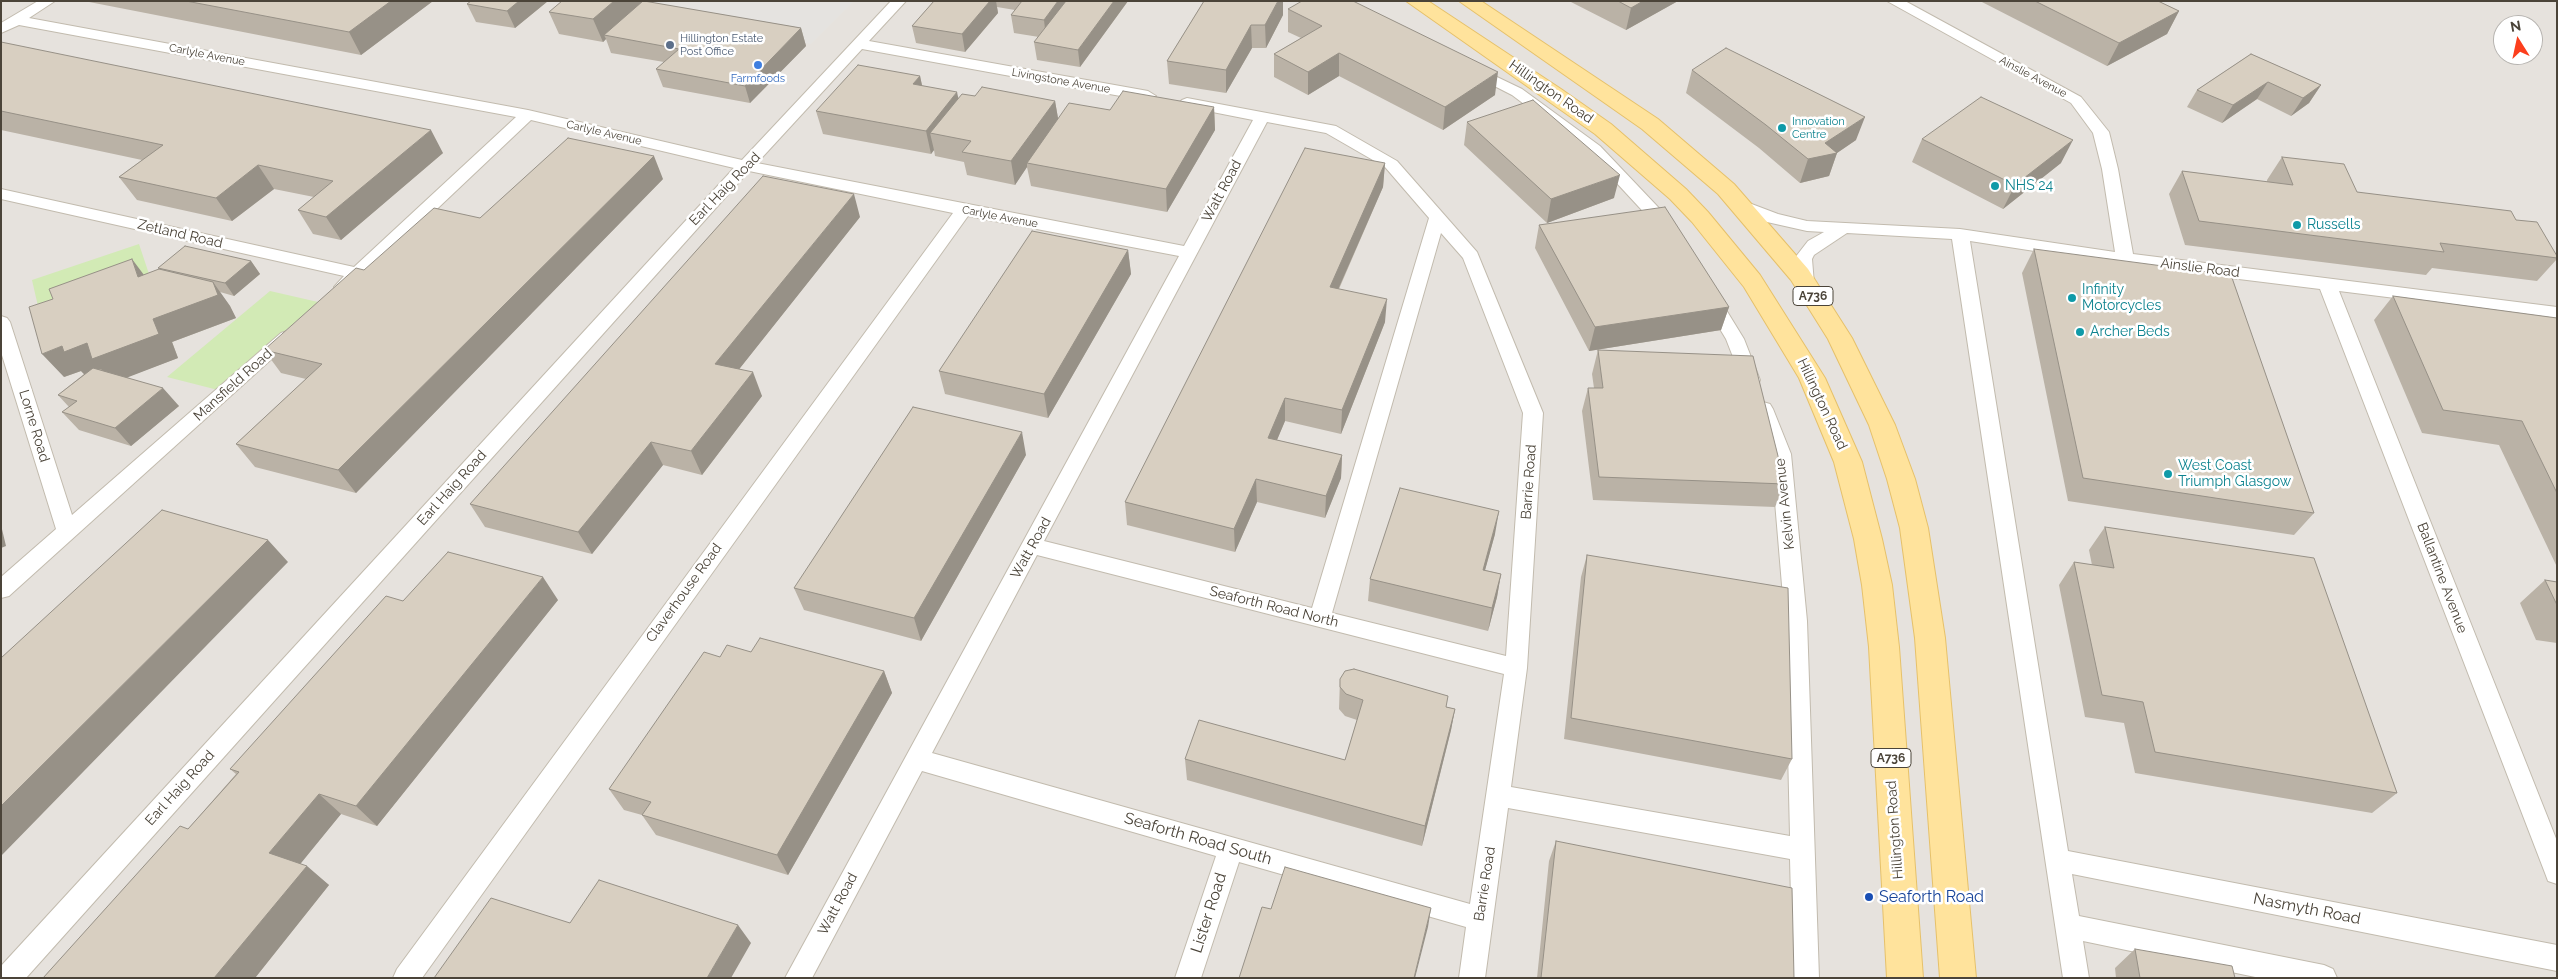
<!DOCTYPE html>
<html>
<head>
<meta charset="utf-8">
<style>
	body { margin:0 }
	#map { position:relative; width:2558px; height:979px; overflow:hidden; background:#f6f3ec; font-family:Raleway,sans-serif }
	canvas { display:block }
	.frame { position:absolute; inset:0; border:2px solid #4b4439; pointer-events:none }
	.north { position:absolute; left:2493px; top:15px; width:50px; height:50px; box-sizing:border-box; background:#fff; border:1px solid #b7b4b0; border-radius:50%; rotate:350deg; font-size:14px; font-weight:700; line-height:20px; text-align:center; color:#4b4439 }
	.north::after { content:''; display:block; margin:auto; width:18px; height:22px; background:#fc3f1d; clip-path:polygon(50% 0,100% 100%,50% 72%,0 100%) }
</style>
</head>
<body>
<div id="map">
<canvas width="2558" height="979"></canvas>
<div class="frame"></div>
<div class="north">N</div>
</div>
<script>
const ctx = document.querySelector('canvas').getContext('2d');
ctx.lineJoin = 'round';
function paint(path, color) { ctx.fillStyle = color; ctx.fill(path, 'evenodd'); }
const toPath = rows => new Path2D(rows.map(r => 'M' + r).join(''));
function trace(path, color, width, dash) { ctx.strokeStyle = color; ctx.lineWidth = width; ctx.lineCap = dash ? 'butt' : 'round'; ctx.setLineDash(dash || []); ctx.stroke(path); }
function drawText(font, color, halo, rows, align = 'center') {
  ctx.font = font + ' Raleway,sans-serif'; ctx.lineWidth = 5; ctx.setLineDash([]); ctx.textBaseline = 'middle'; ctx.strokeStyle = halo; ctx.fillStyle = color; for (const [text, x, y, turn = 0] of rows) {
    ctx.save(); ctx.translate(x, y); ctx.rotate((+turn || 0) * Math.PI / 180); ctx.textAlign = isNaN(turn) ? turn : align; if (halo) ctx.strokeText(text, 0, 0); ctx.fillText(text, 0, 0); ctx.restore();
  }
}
const industrial = toPath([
	[1,1,2557,1,2557,978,1,978],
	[2503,25,2533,25,2533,55,2503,55]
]);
const green = toPath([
	[139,244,150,277,40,315,32,280],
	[270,291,318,302,218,390,167,377]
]);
const parking = toPath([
	[654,1,854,1,811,44,642,12]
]);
const street = toPath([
	[38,1,55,1,29,18,528,110,742,160,891,1,906,1,869,41,1148,91,1156,96,1148,101,862,49,757,163,1184,246,1253,120,1182,106,1179,103,1182,100,1187,98,1336,126,1397,161,1477,252,1543,413,1527,668,1511,787,1790,836,1785,621,1771,454,1753,409,1756,404,1763,402,1770,404,1773,409,1791,454,1807,621,1819,978,1793,978,1790,859,1508,808,1485,978,1459,978,1466,927,1239,862,1201,978,1175,978,1216,856,922,771,812,978,785,978,1179,256,968,216,422,978,393,978,397,969,953,213,749,171,26,978,1,978,1,966,734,168,531,120,364,278,349,291,343,293,337,291,334,287,344,276,1,199,1,189,354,267,516,117,19,25,1,33,1,23,38,1],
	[1267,122,1326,133,1385,167,1429,218,1312,608,1044,541,1267,122],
	[1441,233,1463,258,1523,413,1506,656,1332,613,1441,233],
	[1037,555,1504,674,1470,904,932,753,1037,555],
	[1887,1,1905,1,2081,97,2109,132,2118,169,2133,254,2557,307,2557,320,2547,317,2339,291,2557,841,2557,884,2548,881,2545,873,2320,289,2125,265,1970,241,2068,851,2557,945,2557,971,2072,874,2079,916,2324,965,2333,969,2337,978,2260,978,2083,941,2089,978,2063,978,1952,239,1847,233,1814,255,1812,259,1814,284,1811,288,1805,290,1799,288,1796,284,1794,259,1808,241,1824,232,1807,231,1767,222,1735,209,1733,205,1735,201,1741,200,1778,214,1807,221,1960,229,2115,252,2102,169,2093,133,2071,103,1887,1],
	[1474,66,1522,89,1600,146,1675,225,1677,229,1675,233,1663,233,1588,152,1512,95,1469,73,1467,70,1469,67,1474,66],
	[1711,293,1717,295,1744,339,1760,380,1758,385,1751,387,1744,385,1742,380,1726,339,1702,299,1705,295,1711,293],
	[1,316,7,318,10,322,72,515,281,333,287,331,293,333,296,337,9,596,1,598,1,577,56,529,1,352,1,316]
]);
const primary = toPath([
	[1406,1,1428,1,1561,89,1611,124,1686,189,1708,212,1760,275,1825,378,1862,462,1882,539,1892,585,1899,647,1923,978,1887,978,1869,647,1862,585,1854,539,1834,462,1799,378,1744,287,1692,222,1670,199,1595,134,1406,1],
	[1459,1,1481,1,1658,119,1734,184,1808,269,1852,338,1895,425,1915,479,1928,528,1945,638,1976,978,1940,978,1915,638,1900,528,1887,479,1869,425,1828,339,1791,280,1718,194,1642,129,1459,1]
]);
const wall = toPath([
	[84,1,433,1,361,55],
	[548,1,515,28,476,22,467,4],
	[562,1,648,1,648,2,801,28,806,46,750,103,663,87,656,69,664,62,611,53,606,39,603,42,559,34,549,12],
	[934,1,1128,1,1080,67,1037,60,1034,42,1039,37,1014,33,1011,15,1015,10,997,7,998,13,965,52,916,43,912,26],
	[1204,1,1283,15,1266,48,1252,48,1226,93,1169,84,1167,61],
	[1569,1,1678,1,1626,30],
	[1980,1,2158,1,2179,11,2167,34,2107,66],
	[1288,9,1495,95,1443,130,1339,76,1308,95,1274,77,1274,54,1301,38,1288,32],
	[1,42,443,153,341,240,313,234,298,210,314,197,274,189,232,221,137,200,119,177,142,160,1,130],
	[2251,54,2321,85,2309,103,2291,116,2257,99,2222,123,2187,107,2197,90],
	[1692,70,1856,140,1837,153,1829,176,1800,183,1759,148,1686,93],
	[920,76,922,86,958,98,975,96,1055,101,1058,118,1110,110,1214,107,1215,130,1167,212,1031,186,1027,167,1015,185,967,175,964,162,935,156,934,150,931,154,823,134,816,111],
	[1467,122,1614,198,1547,223,1464,145],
	[1922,139,2061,163,2003,209,1912,162],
	[2282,157,2357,192,2516,220,2557,256,2557,259,2537,281,2432,268,2426,275,2185,245,2169,194,2182,171,2267,182,2267,180],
	[1385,163,1383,187,1339,289,1385,322,1341,434,1285,421,1277,440,1342,455,1341,478,1325,518,1257,502,1235,552,1127,525,1125,502],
	[663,179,356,493,255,467,236,444,306,379,281,373,264,350,364,270,480,218],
	[860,217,739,369,762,396,702,475,663,465,592,554,485,527,470,504],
	[1539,225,1729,307,1721,330,1589,351,1535,248],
	[2034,249,2314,513,2294,535,2068,501,2022,273],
	[1128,250,1131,274,1048,418,945,394,939,371],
	[251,261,260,274,234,296,220,292,230,306,236,318,172,342,178,358,127,377,179,406,131,446,79,430,62,412,69,407,58,395,84,374,81,371,64,377,144,275,159,269,158,268],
	[2393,296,2557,318,2557,567,2499,445,2422,433,2374,320],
	[1598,350,1785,484,1775,507,1593,500,1582,411,1588,388,1594,388,1592,374],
	[1026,455,921,641,804,610,794,588],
	[2105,527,2397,793,2372,813,2135,773,2124,723,2085,717,2059,585,2074,562,2092,565,2089,550],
	[1495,534,1485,570,1501,574,1497,597,1488,631,1368,601,1370,579],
	[1587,555,1792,759,1781,780,1564,739,1581,577],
	[2545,580,2557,582,2557,643,2536,640,2520,603],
	[558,600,377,826,341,814,300,863,329,885,255,978,43,978,188,829,236,774,230,769,403,601],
	[720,657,884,671,892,693,788,875,656,835,642,815,624,810,609,789],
	[1340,679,1455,709,1451,730,1422,846,1187,780,1185,759,1345,760,1357,720,1345,716,1339,709],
	[1556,841,1794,978,1537,978,1549,861],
	[2135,949,2235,978,2116,978,2115,968]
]);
const shadedWall = toPath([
	[391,1,433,1,361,55,349,32],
	[519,1,548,1,515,28,507,11],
	[614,1,648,1,609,36,604,35,606,39,603,42,593,19],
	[990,1,996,1,998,13,965,52,962,34],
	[1058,1,1073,1,1046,38,1044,20],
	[1114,1,1128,1,1080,67,1078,50],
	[1278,1,1283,1,1283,15,1266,48,1265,25],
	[1643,1,1678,1,1626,30,1631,8],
	[2179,11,2167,34,2107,66,2119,43],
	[1251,25,1252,48,1226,93,1226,70],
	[801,28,806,46,750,103,745,86],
	[1339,53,1339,76,1308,95,1308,72],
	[1498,72,1495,95,1443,130,1445,107],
	[920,76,925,99,913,84],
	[2268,82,2257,99,2222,123,2233,105],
	[2321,85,2309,103,2291,116,2303,98],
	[957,92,962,115,930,133,934,150,931,154,926,131],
	[1055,101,1059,124,1027,163,1027,167,1015,185,1011,161],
	[1214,107,1215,130,1167,212,1166,189],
	[1865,117,1856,140,1837,153,1829,176,1800,183,1808,159,1825,143],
	[431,130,443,153,341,240,326,217],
	[2073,140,2061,163,2003,209,2015,185],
	[654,156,663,179,356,493,338,470],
	[1385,163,1383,187,1329,310,1330,287],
	[258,165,274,189,232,221,216,198],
	[1620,175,1614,198,1547,223,1551,199],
	[854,194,860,217,725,387,715,364],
	[1128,250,1131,274,1048,418,1044,394],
	[132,259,150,283,138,277],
	[251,261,260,274,234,296,225,283],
	[213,282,230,306,236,318,172,342,178,358,113,383,101,369,85,375,81,371,64,377,42,354,62,346,87,343,153,319],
	[1387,299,1385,322,1341,434,1342,410],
	[1729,307,1721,330,1589,351,1595,327],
	[753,372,762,396,702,475,691,451],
	[163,388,179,406,131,446,115,428],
	[1285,398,1285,421,1268,461,1268,438],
	[1022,432,1026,455,921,641,914,618],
	[651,442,663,465,592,554,578,532],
	[1342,455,1341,478,1325,518,1326,496],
	[1256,479,1257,502,1235,552,1234,529],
	[1499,511,1495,534,1479,592,1483,570],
	[1,525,6,546,1,548],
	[268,540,288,562,1,856,1,806],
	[1501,574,1497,597,1488,631,1492,608],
	[543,577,558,600,377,826,356,806],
	[884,671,892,693,788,875,777,855],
	[1455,709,1451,730,1422,846,1425,826],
	[319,794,341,814,293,873,269,853],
	[307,866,329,885,255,978,214,978],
	[1431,908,1428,927,1415,978,1414,978],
	[738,925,751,943,731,978,707,978]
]);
const building = toPath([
	[186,1,391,1,349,32,186,1],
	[471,1,519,1,507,11,467,4,471,1],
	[562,1,614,1,593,19,549,12,562,1],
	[643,1,644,1,801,28,745,86,656,69,679,49,604,35,643,1],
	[934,1,990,1,962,34,912,26,934,1],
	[1022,1,1058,1,1044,20,1011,15,1022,1],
	[1066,1,1114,1,1078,50,1034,42,1066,1],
	[1204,1,1278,1,1265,25,1251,25,1226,70,1167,61,1204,1],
	[1302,1,1353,1,1498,72,1445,107,1339,53,1308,72,1274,54,1322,26,1288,9,1302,1],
	[1618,1,1643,1,1631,8,1618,1],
	[2035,1,2158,1,2179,11,2119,43,2035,1],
	[1,42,431,130,326,217,298,210,333,181,258,165,216,198,119,177,163,145,1,111,1,42],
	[1726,48,1865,117,1825,143,1837,153,1808,159,1766,125,1692,70,1726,48],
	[2251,54,2321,85,2303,98,2268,82,2233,105,2197,90,2251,54],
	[858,65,920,76,913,84,957,92,926,131,816,111,858,65],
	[982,87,1055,101,1011,161,962,152,971,141,930,133,962,94,975,96,982,87],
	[1123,91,1214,107,1166,189,1027,163,1069,103,1110,110,1123,91],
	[1981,97,2073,140,2015,185,1922,139,1981,97],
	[1533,100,1620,175,1551,199,1467,122,1533,100],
	[568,138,654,156,338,470,236,444,322,364,264,350,356,268,364,270,434,208,480,218,568,138],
	[1305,148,1385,163,1330,287,1387,299,1342,410,1285,398,1268,438,1342,455,1326,496,1256,479,1234,529,1125,502,1305,148],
	[2282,157,2344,164,2357,192,2511,211,2516,220,2537,222,2557,256,2557,258,2440,243,2444,252,2199,221,2182,171,2293,185,2282,157],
	[763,176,854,194,715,364,753,372,691,451,651,442,578,532,470,504,763,176],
	[1665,207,1729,307,1595,327,1539,225,1665,207],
	[1032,231,1128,250,1044,394,939,371,1032,231],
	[185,246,251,261,225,283,158,268,185,246],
	[2034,249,2231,275,2314,513,2083,478,2034,249],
	[132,259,138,277,159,269,213,282,218,295,153,319,159,334,92,359,87,343,64,352,62,346,42,354,29,307,53,299,49,289,132,259],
	[2393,296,2557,318,2557,493,2522,421,2443,410,2393,296],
	[1598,350,1753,356,1785,484,1599,477,1588,388,1603,388,1598,350],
	[93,368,163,388,115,428,62,412,77,401,58,395,93,368],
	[913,407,1022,432,914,618,794,588,913,407],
	[1400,488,1499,511,1483,570,1501,574,1492,608,1370,579,1400,488],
	[162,510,268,540,1,806,1,658,162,510],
	[2105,527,2314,558,2397,793,2155,752,2143,702,2102,695,2074,562,2114,568,2105,527],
	[448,552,543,577,356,806,319,794,269,853,307,866,214,978,43,978,180,826,188,829,239,772,230,769,386,596,403,601,448,552],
	[1587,555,1788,588,1792,759,1571,718,1587,555],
	[2545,580,2557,582,2557,605,2545,580],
	[760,638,884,671,777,855,642,815,651,802,609,789,704,652,720,657,727,645,751,652,760,638],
	[1354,669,1448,696,1446,707,1455,709,1425,826,1185,759,1199,720,1345,760,1363,700,1346,694,1340,687,1340,679,1345,671,1354,669],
	[1556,841,1792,888,1794,978,1541,978,1556,841],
	[1285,867,1431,908,1414,978,1239,978,1262,907,1271,909,1285,867],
	[599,880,738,925,707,978,434,978,491,898,570,923,599,880],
	[2135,949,2232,966,2235,978,2140,978,2135,949]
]);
const markers = [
	[670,45,5,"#5c6f8a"],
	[758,65,5,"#3f7fe0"],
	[1782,128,5,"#0f9aa8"],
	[1995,186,5,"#0f9aa8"],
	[2297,225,5,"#0f9aa8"],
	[2072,298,5,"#0f9aa8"],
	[2080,332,5,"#0f9aa8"],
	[2168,474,5,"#0f9aa8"],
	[1869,897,5,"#1a4fb4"]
];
const farServicenames = [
	["Hillington Estate",680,39],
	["Post Office",680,52]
];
const farStreetnames = [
	["Carlyle Avenue",207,55,11],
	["Ainslie Avenue",2033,77,28],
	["Livingstone Avenue",1061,81,10],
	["Carlyle Avenue",604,133,13],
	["Carlyle Avenue",1000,217,11]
];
const farShopnames = [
	["Farmfoods",758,79]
];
const farCulturenames = [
	["Innovation",1792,122],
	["Centre",1792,135]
];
const shields = [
	[1813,296,40],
	[1891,758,40]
];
const shieldNames = [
	["A736",1813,296],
	["A736",1891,758]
];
const streetNames = [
	["Hillington Road",1551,92,35],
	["Earl Haig Road",725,189,-46],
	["Watt Road",1222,191,-62],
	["Zetland Road",180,234,13],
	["Ainslie Road",2200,268,7],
	["Mansfield Road",233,385,-42],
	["Hillington Road",1822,404,65],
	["Lorne Road",34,426,73],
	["Barrie Road",1529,482,-86],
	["Earl Haig Road",452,488,-48],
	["Kelvin Avenue",1785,504,-96],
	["Watt Road",1031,548,-61],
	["Ballantine Avenue",2442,578,69],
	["Claverhouse Road",684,593,-54],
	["Seaforth Road North",1274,607,14],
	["Earl Haig Road",180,788,-48],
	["Hillington Road",1895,830,-94],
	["Barrie Road",1485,884,-81],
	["Watt Road",838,904,-62]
];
const cultureNames = [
	["NHS 24",2005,186],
	["Russells",2307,225],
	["Infinity",2082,290],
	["Motorcycles",2082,306],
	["Archer Beds",2090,332],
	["West Coast",2178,466],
	["Triumph Glasgow",2178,482]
];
const nearStreetnames = [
	["Seaforth Road South",1198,839,16],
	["Nasmyth Road",2307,909,11],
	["Lister Road",1209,913,-72]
];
const nearTransitnames = [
	["Seaforth Road",1879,897]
];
paint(industrial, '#e6e2dd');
paint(green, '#d2eab5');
paint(parking, '#e5e3e0');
trace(street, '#c2bbae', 2);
trace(primary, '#e6c16a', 2);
paint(street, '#fff');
paint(primary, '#ffe39c');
paint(wall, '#bab2a6');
paint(shadedWall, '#979187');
paint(building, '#d8cfc1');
trace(building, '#979187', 1);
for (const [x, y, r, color] of markers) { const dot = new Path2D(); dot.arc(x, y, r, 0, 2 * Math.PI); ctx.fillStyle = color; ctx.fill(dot); trace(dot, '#fff', 2); }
drawText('11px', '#4e5e75', '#fff', farServicenames, 'left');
drawText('11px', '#4b4439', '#fff', farStreetnames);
drawText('11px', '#366cbe', '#fff', farShopnames);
drawText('11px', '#0d838f', '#fff', farCulturenames, 'left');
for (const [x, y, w] of shields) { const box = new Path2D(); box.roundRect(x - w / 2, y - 9.5, w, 19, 4); ctx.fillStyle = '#fff'; ctx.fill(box); trace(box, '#4b4439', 1); }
drawText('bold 12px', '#4b4439', null, shieldNames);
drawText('14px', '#4b4439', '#fff', streetNames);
drawText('14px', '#0d838f', '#fff', cultureNames, 'left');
drawText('16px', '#4b4439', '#fff', nearStreetnames);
drawText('16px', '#164399', '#fff', nearTransitnames, 'left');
</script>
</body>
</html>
